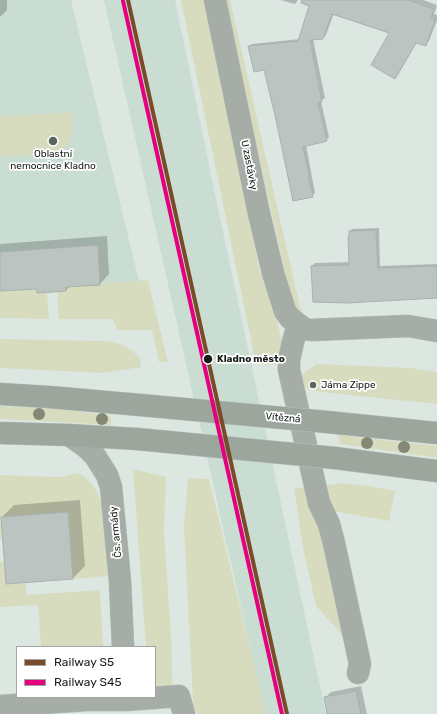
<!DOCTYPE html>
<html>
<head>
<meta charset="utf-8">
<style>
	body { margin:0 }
	#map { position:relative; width:437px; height:714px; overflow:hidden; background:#dce7e2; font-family:Rubik,sans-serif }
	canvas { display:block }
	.legend { position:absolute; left:16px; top:646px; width:140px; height:52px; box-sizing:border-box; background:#fff; border:1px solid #a2a5a3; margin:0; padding:5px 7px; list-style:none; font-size:12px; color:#161d19 }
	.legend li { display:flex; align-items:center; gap:8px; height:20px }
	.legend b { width:20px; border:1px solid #a2a5a3 }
</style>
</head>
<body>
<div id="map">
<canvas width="437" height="714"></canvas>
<ul class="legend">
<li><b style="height:5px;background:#7a4b2a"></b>Railway S5</li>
<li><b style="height:5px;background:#e5007d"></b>Railway S45</li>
</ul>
</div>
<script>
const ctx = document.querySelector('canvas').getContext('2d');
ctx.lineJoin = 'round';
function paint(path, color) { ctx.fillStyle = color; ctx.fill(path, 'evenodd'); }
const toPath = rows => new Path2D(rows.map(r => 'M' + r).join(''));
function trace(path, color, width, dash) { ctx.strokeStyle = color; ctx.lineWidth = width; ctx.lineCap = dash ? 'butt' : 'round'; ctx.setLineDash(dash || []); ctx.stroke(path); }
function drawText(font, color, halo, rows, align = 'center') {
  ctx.font = font + ' Rubik,sans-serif'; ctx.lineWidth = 3.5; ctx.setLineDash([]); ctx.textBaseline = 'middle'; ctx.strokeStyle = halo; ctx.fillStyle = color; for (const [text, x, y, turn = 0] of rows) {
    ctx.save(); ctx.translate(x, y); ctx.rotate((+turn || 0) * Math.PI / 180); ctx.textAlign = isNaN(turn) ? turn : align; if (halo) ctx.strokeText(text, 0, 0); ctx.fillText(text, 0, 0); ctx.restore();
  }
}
const built = toPath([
	[0,0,71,0,139,281,66,287,66,291,52,292,37,289,0,291],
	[104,0,175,0,217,204,326,714,265,714]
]);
const green = toPath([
	[181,0,205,0,249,213,259,269,276,316,284,350,279,365,256,364],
	[224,0,230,0,300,307,303,316,299,316,291,300],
	[71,112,73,130,70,142,62,150,47,154,0,157,0,117],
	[148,280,168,362,159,362,152,330,117,330,113,319,59,319,57,292,66,291,66,287],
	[37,289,47,292,49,319,0,318,0,291],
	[0,339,106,341,117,343,124,345,135,353,140,359,141,367,104,373,0,368],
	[316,364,411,368,437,372,437,404,321,392,300,386,301,379,303,374],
	[0,406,60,409,111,416,111,425,0,419],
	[338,435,437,446,437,458,340,444],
	[133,469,166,477,164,532,171,636,173,698,170,704,165,708,159,709,155,709,155,647,146,647],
	[78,473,85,477,95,488,102,503,108,576,73,579,68,512,1,517,3,538,0,539,0,475,61,477],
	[188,478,209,479,266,714,198,714,195,709,193,701,184,528],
	[341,483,369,486,395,491,389,521,333,511,322,486],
	[312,487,346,639,316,606,303,547,294,488],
	[4,561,6,584,25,583,27,595,100,590,103,647,41,647,38,605,0,607,0,562]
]);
const shadow = toPath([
	[0,0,7,0,7,10,0,17],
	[280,0,298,0,295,4],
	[340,0,423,0,437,5,434,14,437,15,437,20,429,41,425,45,417,42,399,73,395,77,391,33,334,13,326,35,323,38,313,39,325,98,321,101,329,137,326,140,306,145,315,193,312,196,276,115,264,69,249,47,252,44,300,39],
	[379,228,380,266,437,264,437,297,312,266,315,263,350,262,350,231,352,229],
	[107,236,109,274,100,284,70,286,66,290,38,288,0,290,0,244],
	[80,500,85,566,73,578,2,517,14,505],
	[361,686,367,714,328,714,325,698,331,692]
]);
const building = toPath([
	[302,0,408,0,434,9,431,18,435,20,426,46,416,43,395,79,371,65,389,33,332,14,323,39,310,40,322,102,318,103,327,141,303,147,309,174,308,175,313,197,293,201,275,115,264,70,254,72,248,46,298,41,309,6,301,3,302,0],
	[376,230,378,268,437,266,437,298,348,303,313,302,311,266,349,265,348,237,349,237,349,231,376,230],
	[98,245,100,285,66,287,66,291,37,293,37,289,0,291,0,252,98,245],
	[68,512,73,579,6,584,1,517,68,512],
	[356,691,361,714,327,714,324,697,356,691]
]);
const minor = toPath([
	[215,0,258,209,273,273,285,311,290,318,298,324,305,329,311,330,408,326,437,331],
	[298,324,293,342,289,360,289,370,319,503,329,524,334,543,360,664,358,673],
	[69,435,86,447,95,456,107,475,111,487,120,581,123,647],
	[0,706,86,700,126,700,179,696,184,714]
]);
const major = toPath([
	[0,394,49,397,129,404],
	[327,422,437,433],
	[0,433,69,435,137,439],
	[335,458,437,471]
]);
const majorBridge = toPath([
	[129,404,327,422],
	[137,439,335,458]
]);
const rail1 = toPath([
	[128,0,287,714]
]);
const rail2 = toPath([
	[123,1,282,714]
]);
const trees = [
	[39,414],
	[102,419],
	[367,443],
	[404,447]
];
const markers = [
	[53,141,5,"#5b645f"],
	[208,359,5,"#161d19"],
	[313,385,4,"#5b645f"]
];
const poiNames = [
	["Oblastní",53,154],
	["nemocnice Kladno",53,166],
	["Jáma Zippe",321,385,"left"]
];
const streetNames = [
	["U zastávky",249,165,79],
	["Vítězná",283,418,5],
	["Čs. armády",116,532,-95]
];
const stopNames = [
	["Kladno město",217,359]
];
paint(built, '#caddd3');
paint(green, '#d7dcbe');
paint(shadow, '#0003');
paint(building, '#bcc4c2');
trace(building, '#a8b1ae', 1);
trace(minor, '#b9c2be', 23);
trace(major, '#b9c2be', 23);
trace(minor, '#a5ada6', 22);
trace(major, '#9ca69d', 22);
trace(majorBridge, '#b9c2be', 23, []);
trace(majorBridge, '#9ca69d', 22);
trace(rail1, '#7a4b2a', 4);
trace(rail2, '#e5007d', 4);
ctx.fillStyle = '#848874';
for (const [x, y] of trees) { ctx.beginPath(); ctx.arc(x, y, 6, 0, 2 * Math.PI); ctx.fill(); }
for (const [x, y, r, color] of markers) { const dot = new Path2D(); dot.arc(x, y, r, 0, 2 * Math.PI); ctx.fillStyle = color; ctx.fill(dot); trace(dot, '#fff', 1.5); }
drawText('10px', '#161d19', '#fff', poiNames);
drawText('10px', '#161d19', '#fff', streetNames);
drawText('bold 10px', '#161d19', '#fff', stopNames, 'left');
</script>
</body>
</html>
